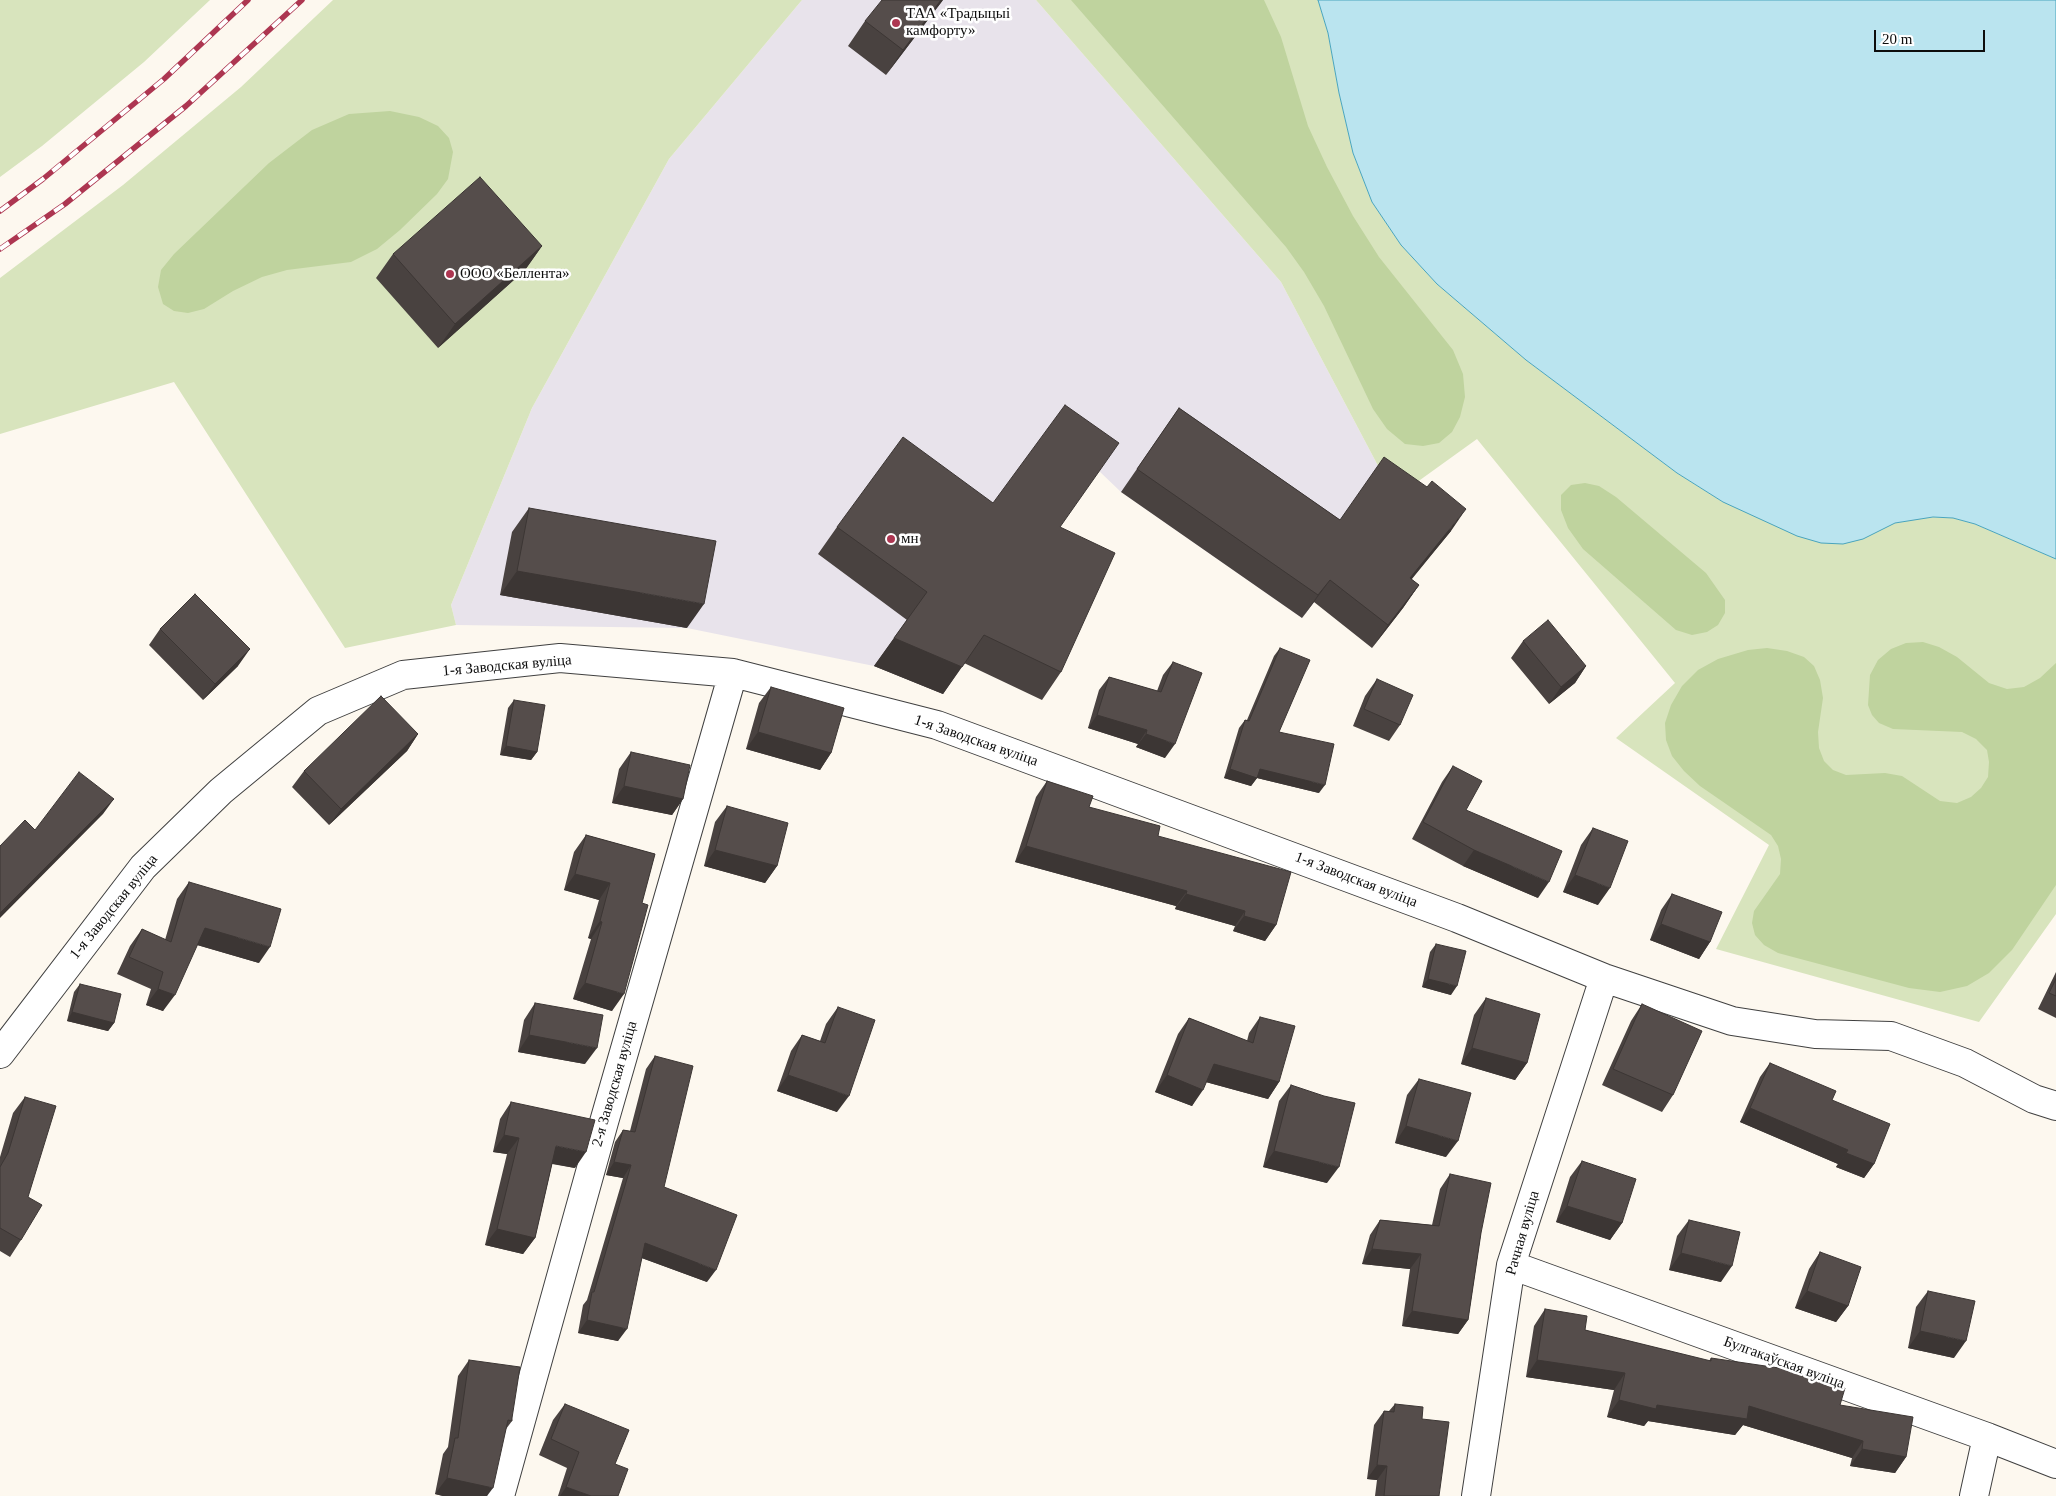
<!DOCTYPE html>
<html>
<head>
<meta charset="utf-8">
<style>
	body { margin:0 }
	#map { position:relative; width:2056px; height:1496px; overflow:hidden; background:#fdf8ef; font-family:Georgia,serif }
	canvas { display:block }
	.scale { position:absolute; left:1874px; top:30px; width:111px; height:22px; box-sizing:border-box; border:2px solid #0d0d0d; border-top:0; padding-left:6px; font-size:15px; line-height:18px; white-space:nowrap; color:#0d0d0d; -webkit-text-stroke:4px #fff; paint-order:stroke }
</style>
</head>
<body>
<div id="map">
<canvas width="2056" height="1496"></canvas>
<div class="scale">20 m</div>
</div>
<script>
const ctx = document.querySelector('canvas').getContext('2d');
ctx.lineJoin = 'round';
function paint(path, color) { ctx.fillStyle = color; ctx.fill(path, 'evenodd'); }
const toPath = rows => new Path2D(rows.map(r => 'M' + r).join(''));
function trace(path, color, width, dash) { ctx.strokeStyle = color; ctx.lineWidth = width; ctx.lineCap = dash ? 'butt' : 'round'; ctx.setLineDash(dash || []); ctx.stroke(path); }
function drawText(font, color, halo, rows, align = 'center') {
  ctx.font = font + ' Georgia,serif'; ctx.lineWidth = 5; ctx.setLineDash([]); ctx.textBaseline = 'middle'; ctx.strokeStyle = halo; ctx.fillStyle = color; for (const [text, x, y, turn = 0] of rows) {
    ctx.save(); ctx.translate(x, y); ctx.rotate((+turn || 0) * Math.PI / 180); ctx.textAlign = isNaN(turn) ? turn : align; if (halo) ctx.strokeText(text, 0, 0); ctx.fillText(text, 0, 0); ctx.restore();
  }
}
const industrial = toPath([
	[802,0,1036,0,1281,282,1395,498,1302,618,1121,492,1099,471,943,694,874,666,687,628,456,625,451,605,532,408,669,159]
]);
const green = toPath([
	[0,0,210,0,144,62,42,146,0,177],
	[333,0,802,0,669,159,532,408,451,605,456,625,345,648,174,382,0,434,0,278,123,185,241,87],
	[1036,0,1318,0,1328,33,1339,93,1353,153,1372,202,1401,245,1437,284,1526,360,1677,473,1723,502,1879,529,1895,523,1914,519,1933,517,1953,518,1975,524,2056,559,2056,914,1979,1022,1716,949,1769,845,1616,738,1675,683,1477,439,1395,498,1281,282]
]);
const forest = toPath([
	[1071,0,1264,0,1281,37,1308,126,1327,167,1353,216,1379,257,1453,350,1463,374,1465,397,1460,417,1452,432,1439,443,1423,446,1405,444,1387,429,1373,409,1324,306,1304,272,1286,247],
	[390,111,419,117,438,126,449,138,453,152,448,179,437,194,400,230,377,249,351,262,287,270,262,277,233,291,204,309,188,313,174,311,163,304,158,287,161,270,174,254,269,163,312,130,349,114],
	[1585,483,1599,486,1616,497,1706,573,1725,600,1725,613,1718,625,1707,632,1692,635,1676,630,1583,549,1568,528,1561,510,1561,495,1571,485],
	[1923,642,1939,647,1957,657,1989,683,2007,689,2024,687,2040,678,2056,663,2056,885,2012,950,1989,973,1967,986,1940,992,1909,988,1778,953,1764,945,1755,935,1752,923,1754,911,1780,874,1781,859,1778,846,1771,835,1700,786,1684,771,1672,756,1666,740,1665,723,1671,705,1682,686,1698,670,1718,659,1748,650,1767,648,1787,651,1804,657,1814,666,1820,680,1823,698,1818,732,1819,748,1824,761,1833,770,1846,775,1885,773,1902,776,1940,801,1957,803,1971,797,1981,788,1988,777,1989,762,1987,750,1976,739,1962,732,1893,729,1879,723,1872,715,1868,705,1870,675,1878,660,1891,649,1906,643]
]);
const water = toPath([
	[1318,0,2056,0,2056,559,1975,524,1953,518,1933,517,1895,523,1863,539,1843,544,1821,543,1797,536,1723,502,1677,473,1526,360,1437,284,1401,245,1372,202,1353,153,1339,93,1328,33,1318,0]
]);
const minor = toPath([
	[0,1054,143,867,221,791,318,711,403,675,560,658,733,673,937,725,1457,918,1604,978,1732,1021,1815,1034,1891,1036,1965,1063,2034,1099,2056,1106],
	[1511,1265,1987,1437,2056,1464],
	[500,1496,604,1122,733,673],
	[1476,1496,1511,1265,1604,978],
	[1974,1496,1987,1437]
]);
const rail = toPath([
	[0,211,43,179,164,79,248,0],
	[0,249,65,204,186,106,302,0]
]);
const wall = toPath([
	[943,0,886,75,848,46,865,21],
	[542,246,525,270,438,348,376,278,393,254],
	[1179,408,1340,520,1451,531,1411,579,1419,585,1403,608,1372,648,1314,602,1302,618,1121,492],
	[993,503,1060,527,1061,672,1042,700,964,663,943,694,874,666,907,620,818,554,837,527],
	[529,508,687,628,500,595,512,532],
	[160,629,238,666,203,700,149,645],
	[1523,641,1586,666,1575,683,1549,704,1511,658],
	[1280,648,1279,732,1319,793,1257,778,1251,786,1224,778,1239,728,1245,720,1247,720,1274,656],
	[1173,662,1165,758,1136,747,1138,744,1088,728,1099,690,1109,677,1157,691,1163,675],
	[1377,679,1400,725,1389,741,1353,726,1365,696],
	[771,687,831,753,820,770,746,749,759,703],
	[514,700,537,752,531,760,500,755,508,708],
	[418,734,407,751,329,825,292,787,304,771],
	[631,752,683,799,672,815,612,803,619,769],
	[1453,766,1466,810,1538,898,1463,866,1412,839,1442,782],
	[1047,781,1089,807,1158,836,1276,925,1265,941,1233,931,1235,926,1175,909,1176,906,1015,862,1036,797],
	[727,806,777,866,765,883,704,866,715,822],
	[1593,828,1598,905,1563,892,1581,845],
	[586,835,655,854,612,1011,573,999,591,939,588,938,599,900,564,890,574,852],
	[189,882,259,963,197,945,163,1011,146,1005,151,989,117,974,130,946,142,929,165,940,177,899],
	[1672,894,1710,942,1699,959,1650,940,1661,910],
	[1436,944,1451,995,1422,987,1430,952],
	[2056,972,2056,1018,2038,1009],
	[80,984,114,1023,108,1031,67,1021,74,992],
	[1486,998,1527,1063,1515,1080,1461,1064,1474,1015],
	[535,1003,585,1064,518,1052,524,1020],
	[1642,1004,1673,1095,1662,1112,1602,1085,1631,1021],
	[838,1007,837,1112,777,1091,791,1051,802,1035,820,1041,826,1024],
	[1260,1017,1279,1082,1268,1099,1206,1082,1192,1106,1155,1092,1178,1034,1189,1018,1247,1041,1249,1033],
	[655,1056,664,1187,707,1282,642,1258,618,1341,578,1333,583,1305,587,1300,623,1178,606,1175,615,1142,623,1130,630,1131,646,1069],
	[1770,1063,1832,1100,1874,1164,1864,1178,1836,1167,1838,1164,1740,1122,1760,1077],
	[1419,1079,1446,1157,1395,1143,1407,1095],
	[1291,1085,1327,1183,1263,1167,1279,1101],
	[25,1097,28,1197,21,1240,10,1257,0,1251,0,1157,13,1113],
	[511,1102,575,1168,552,1164,535,1238,523,1254,485,1245,507,1154,493,1152,500,1119],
	[1582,1161,1622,1223,1610,1240,1556,1222,1570,1177],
	[1450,1174,1481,1233,1468,1320,1458,1334,1402,1326,1410,1269,1362,1264,1370,1235,1380,1220,1432,1225,1440,1189],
	[1689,1220,1721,1282,1669,1270,1677,1236],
	[1820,1252,1848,1306,1836,1322,1795,1308,1809,1269],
	[1928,1291,1954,1358,1908,1348,1916,1307],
	[1545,1309,1585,1330,1709,1361,1711,1358,1840,1405,1906,1457,1895,1473,1850,1466,1852,1458,1743,1425,1735,1435,1648,1421,1644,1426,1607,1417,1614,1390,1526,1377,1534,1326],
	[469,1360,512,1421,506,1429,487,1496,443,1496,435,1494,443,1454,448,1447,458,1376],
	[565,1404,615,1464,618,1496,558,1496,567,1468,539,1455,553,1420],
	[1395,1404,1422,1419,1439,1496,1375,1496,1377,1480,1367,1479,1374,1425,1384,1411,1389,1411]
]);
const shadedWall = toPath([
	[941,0,943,0,886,75,903,50],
	[542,246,525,270,438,348,455,324],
	[1466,509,1451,531,1394,601,1410,578],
	[517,571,704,604,687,628,500,595],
	[1330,580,1314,602,1302,618,1318,595],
	[1419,585,1403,608,1372,648,1388,625],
	[894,638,962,667,943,694,874,666],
	[250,649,238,666,203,700,215,684],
	[1586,666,1575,683,1549,704,1561,687],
	[1097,715,1147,730,1138,744,1088,728],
	[758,732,831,753,820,770,746,749],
	[418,734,407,751,329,825,341,809],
	[1146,734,1175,744,1165,758,1136,747],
	[506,746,537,752,531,760,500,755],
	[1230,769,1260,769,1325,785,1319,793,1257,778,1251,786,1224,778],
	[624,786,683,799,672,815,612,803],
	[114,799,103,814,0,918,0,913],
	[1026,846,1187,891,1176,906,1015,862],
	[715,850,777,866,765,883,704,866],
	[1474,850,1549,882,1538,898,1463,866],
	[575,874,610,883,599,900,564,890],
	[1575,875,1610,888,1598,905,1563,892],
	[1186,894,1245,911,1235,926,1175,909],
	[1244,916,1276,925,1265,941,1233,931],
	[600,921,602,922,591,939,588,938],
	[1661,924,1710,942,1699,959,1650,940],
	[205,928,270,947,259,963,194,944],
	[1428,979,1457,986,1451,995,1422,987],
	[585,983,624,994,612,1011,573,999],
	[158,989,175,995,163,1011,146,1005],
	[72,1012,114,1023,108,1031,67,1021],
	[529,1035,597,1048,585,1064,518,1052],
	[1472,1048,1527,1063,1515,1080,1461,1064],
	[1214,1064,1279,1082,1268,1099,1202,1081],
	[788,1075,849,1096,837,1112,777,1091],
	[1167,1075,1203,1090,1192,1106,1155,1092],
	[1750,1108,1848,1150,1838,1164,1740,1122],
	[1406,1126,1458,1141,1446,1157,1395,1143],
	[504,1135,519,1138,507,1154,493,1152],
	[556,1146,586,1152,575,1168,544,1162],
	[1274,1151,1339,1167,1327,1183,1263,1167],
	[1846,1153,1874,1164,1864,1178,1836,1167],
	[614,1162,631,1165,623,1178,606,1175],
	[1567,1206,1622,1223,1610,1240,1556,1222],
	[497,1229,535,1238,523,1254,485,1245],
	[645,1243,716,1270,707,1282,636,1256],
	[1372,1249,1421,1254,1410,1269,1362,1264],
	[1681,1253,1732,1266,1721,1282,1669,1270],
	[1807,1291,1848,1306,1836,1322,1795,1308],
	[1412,1311,1468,1320,1458,1334,1402,1326],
	[587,1320,627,1329,618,1341,578,1333],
	[1920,1331,1966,1341,1954,1358,1908,1348],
	[1537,1360,1625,1373,1614,1390,1526,1377],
	[1619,1400,1657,1405,1749,1406,1863,1441,1852,1458,1743,1425,1735,1435,1648,1421,1644,1426,1607,1417],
	[1862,1449,1906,1457,1895,1473,1850,1466],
	[1377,1465,1387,1466,1377,1480,1367,1479],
	[447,1478,493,1488,487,1496,443,1496,435,1494],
	[566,1487,591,1496,560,1496]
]);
const building = toPath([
	[882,0,941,0,903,50,865,21,882,0],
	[480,177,542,246,455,324,393,254,480,177],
	[1065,405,1119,443,1060,527,1115,553,1061,672,984,635,962,667,894,638,927,592,837,527,903,437,993,503,1065,405],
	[1179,408,1340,520,1384,457,1427,487,1432,481,1466,509,1410,578,1419,585,1388,625,1330,580,1318,595,1137,469,1179,408],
	[529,508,716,541,704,604,517,571,529,508],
	[195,594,250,649,215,684,160,629,195,594],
	[1548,620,1586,666,1561,687,1523,641,1548,620],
	[1280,648,1310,660,1279,732,1334,744,1325,785,1260,769,1257,778,1230,769,1245,720,1249,721,1280,648],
	[1173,662,1202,673,1175,744,1146,734,1147,730,1097,715,1109,677,1161,692,1173,662],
	[1377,679,1413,695,1400,725,1364,709,1377,679],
	[771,687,844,708,831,753,758,732,771,687],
	[381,696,418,734,341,809,304,771,381,696],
	[514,700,545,705,537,752,506,746,514,700],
	[631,752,690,765,683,799,624,786,631,752],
	[1453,766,1482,781,1466,810,1562,851,1549,882,1474,850,1423,822,1453,766],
	[79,772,114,799,0,913,0,846,25,820,35,830,79,772],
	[1047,781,1093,796,1089,807,1160,826,1158,836,1291,872,1276,925,1244,916,1245,911,1186,894,1187,891,1026,846,1047,781],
	[727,806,788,823,777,866,715,850,727,806],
	[1593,828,1628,841,1610,888,1575,875,1593,828],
	[586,835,655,854,642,903,648,905,624,994,585,983,602,922,600,921,610,883,575,874,586,835],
	[189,882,281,909,270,947,205,928,175,995,158,989,163,972,129,957,142,929,171,942,189,882],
	[1672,894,1722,912,1710,942,1661,924,1672,894],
	[1436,944,1466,951,1457,986,1428,979,1436,944],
	[2056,979,2056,996,2049,993,2056,979],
	[80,984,121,994,114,1023,72,1012,80,984],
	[1486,998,1540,1014,1527,1063,1472,1048,1486,998],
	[535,1003,603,1015,597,1048,529,1035,535,1003],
	[1642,1004,1702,1031,1673,1095,1613,1069,1642,1004],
	[838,1007,875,1020,849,1096,788,1075,802,1035,825,1043,838,1007],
	[1260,1017,1295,1026,1279,1082,1214,1064,1203,1090,1167,1075,1189,1018,1253,1043,1260,1017],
	[655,1056,693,1066,664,1187,737,1215,716,1270,645,1243,627,1329,587,1320,592,1292,594,1292,631,1165,614,1162,623,1130,635,1132,655,1056],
	[1770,1063,1836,1091,1832,1100,1890,1124,1874,1164,1846,1153,1848,1150,1750,1108,1770,1063],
	[1419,1079,1471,1093,1458,1141,1406,1126,1419,1079],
	[1291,1085,1324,1096,1355,1103,1339,1167,1274,1151,1291,1085],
	[25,1097,56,1106,28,1197,42,1205,21,1240,0,1228,0,1167,8,1153,25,1097],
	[511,1102,595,1120,586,1152,556,1146,535,1238,497,1229,519,1138,504,1135,511,1102],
	[1582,1161,1636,1179,1622,1223,1567,1206,1582,1161],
	[1450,1174,1491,1183,1481,1233,1468,1320,1412,1311,1421,1254,1372,1249,1380,1220,1439,1226,1450,1174],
	[1689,1220,1740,1232,1732,1266,1681,1253,1689,1220],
	[1820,1252,1861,1267,1848,1306,1807,1291,1820,1252],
	[1928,1291,1975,1301,1966,1341,1920,1331,1928,1291],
	[1545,1309,1587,1316,1585,1330,1711,1361,1711,1358,1779,1368,1845,1388,1840,1405,1913,1417,1906,1457,1862,1449,1863,1441,1749,1406,1747,1419,1657,1405,1656,1409,1619,1400,1625,1373,1537,1360,1545,1309],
	[469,1360,520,1367,512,1418,512,1421,508,1420,493,1488,447,1478,455,1438,458,1438,469,1360],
	[565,1404,629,1430,615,1464,628,1469,618,1496,591,1496,566,1487,579,1452,551,1439,565,1404],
	[1395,1404,1423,1407,1422,1419,1449,1422,1439,1496,1384,1496,1387,1466,1377,1465,1384,1411,1394,1412,1395,1404]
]);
const markers = [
	[896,23,5,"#ad3651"],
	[450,274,5,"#ad3651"],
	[891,539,5,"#ad3651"]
];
const poiNames = [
	["ТАА «Традыцыі",906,14],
	["камфорту»",906,31],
	["ООО «Беллента»",460,274],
	["мн",901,539]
];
const streetNames = [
	["1-я Заводская вуліца",507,666,-5],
	["1-я Заводская вуліца",976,741,19],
	["1-я Заводская вуліца",1356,880,21],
	["1-я Заводская вуліца",114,907,-51],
	["2-я Заводская вуліца",615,1084,-74],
	["Рачная вуліца",1523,1233,-74],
	["Булгакаўская вуліца",1784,1363,20]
];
paint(industrial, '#e8e3eb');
paint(green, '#d8e4bd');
paint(forest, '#bfd39e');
paint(water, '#bae4ef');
trace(water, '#49a4bd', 1);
trace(minor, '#404040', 30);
trace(minor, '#fff', 28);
trace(rail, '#ad3651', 5.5);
trace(rail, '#fff', 4, [11]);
paint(wall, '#494240');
paint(shadedWall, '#3c3634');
paint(building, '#554d4b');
trace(building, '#3c3634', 1);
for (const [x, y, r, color] of markers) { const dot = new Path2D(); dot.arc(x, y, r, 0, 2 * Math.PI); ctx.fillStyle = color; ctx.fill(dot); trace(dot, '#fff', 2); }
drawText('15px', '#0d0d0d', '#fff', poiNames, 'left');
drawText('15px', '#0d0d0d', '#fff', streetNames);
</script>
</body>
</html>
